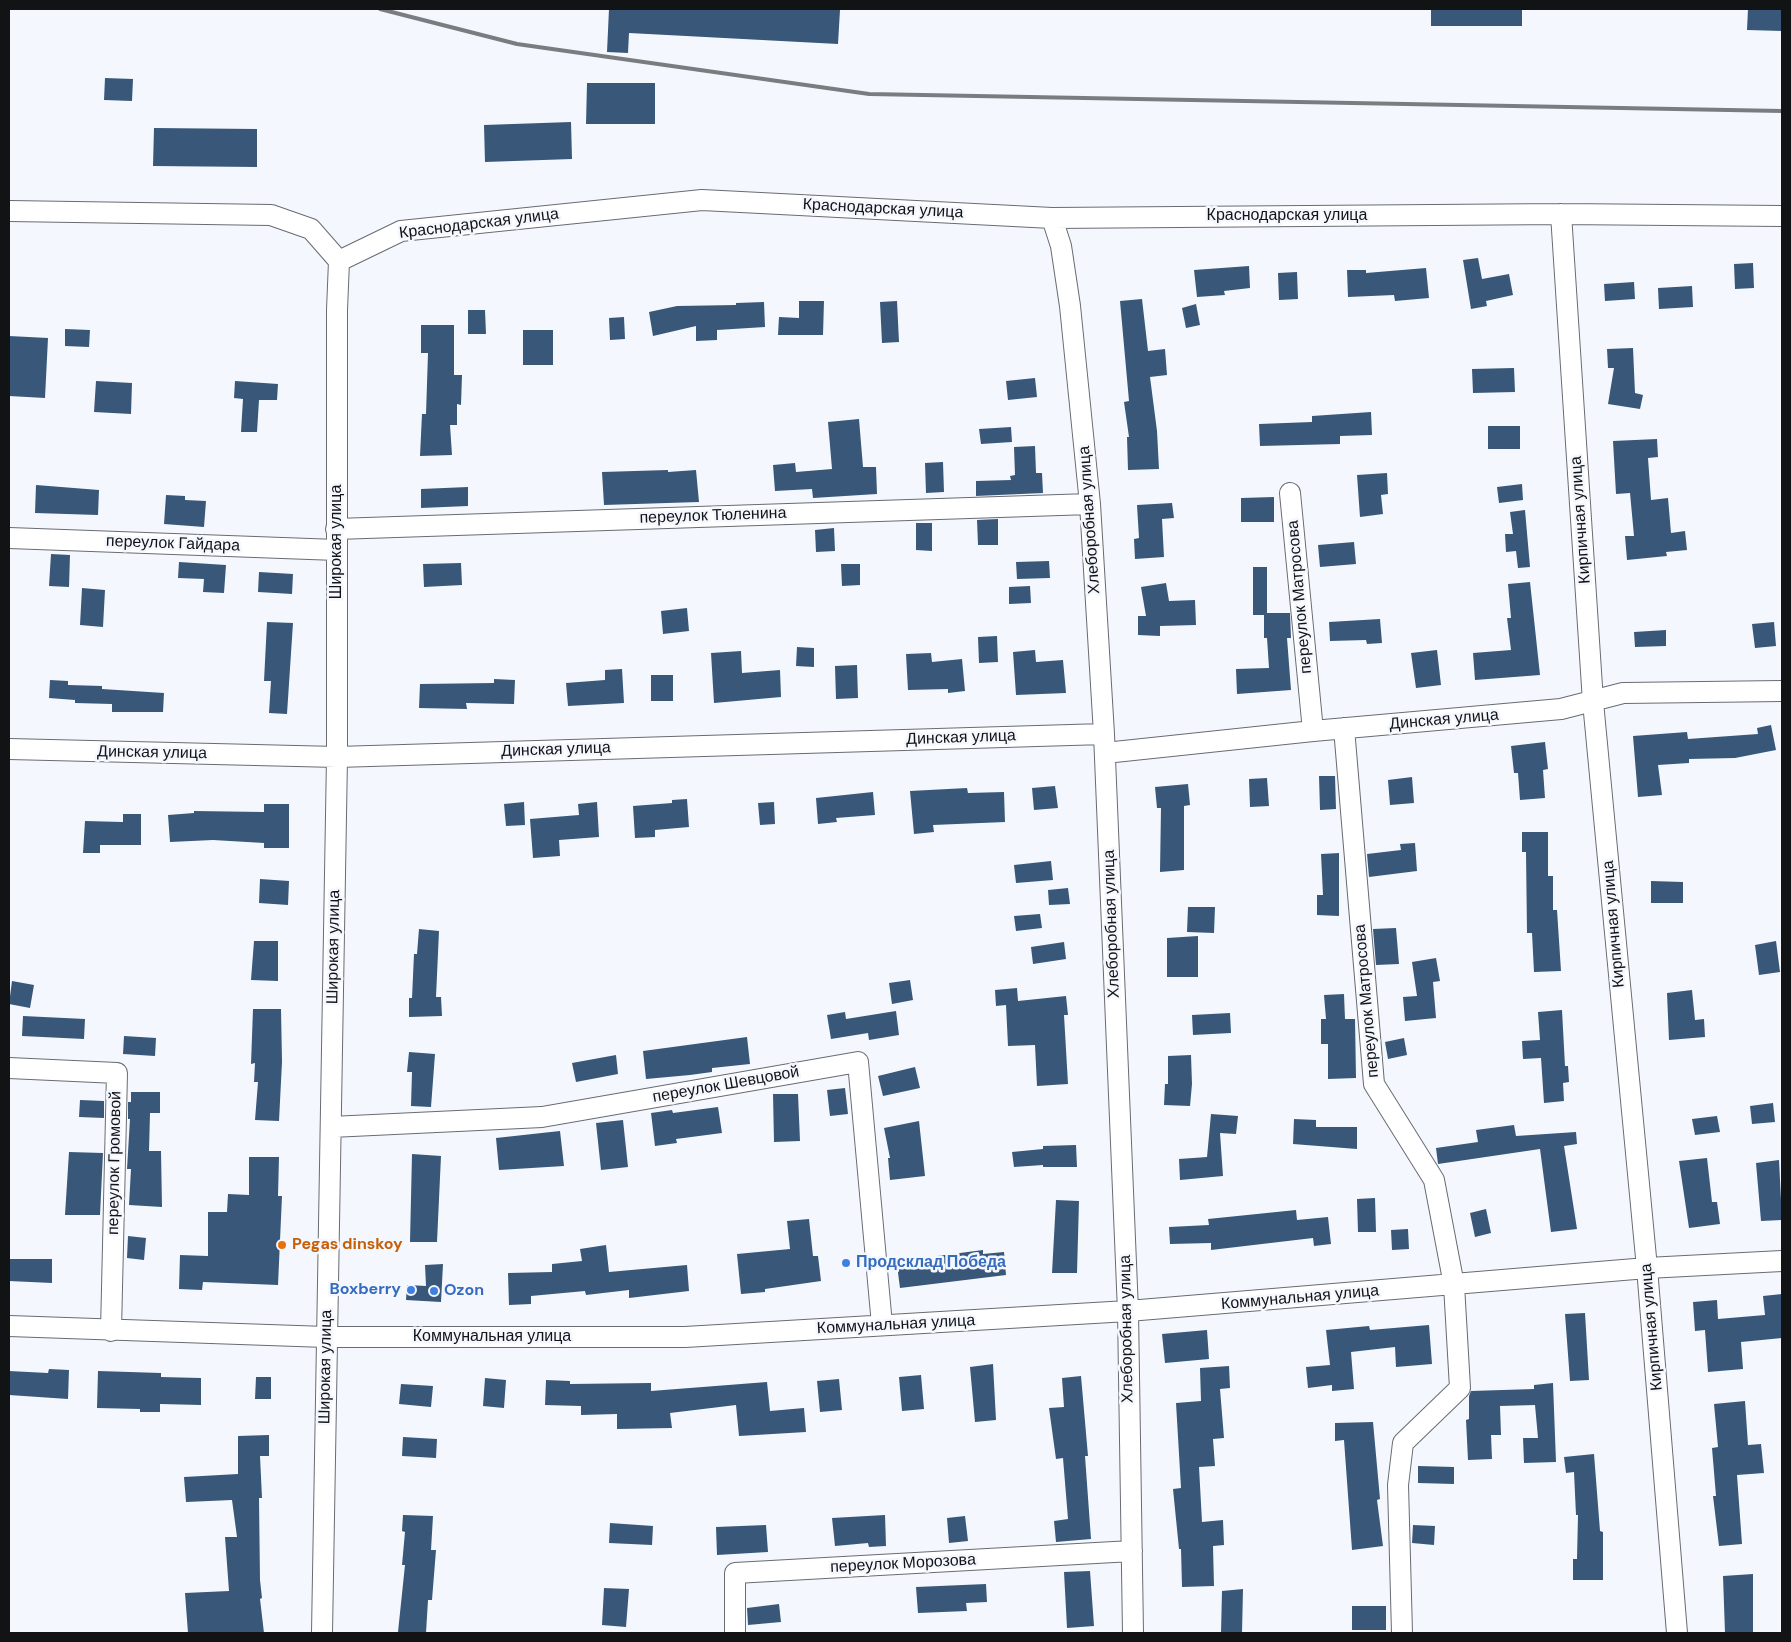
<!DOCTYPE html>
<html>
<head>
<meta charset="utf-8">
<style>
	body { margin:0 }
	#map { position:relative; width:1791px; height:1642px; overflow:hidden; background:#f4f8fe; font-family:"DM Sans",sans-serif }
	canvas { display:block }
	.frame { position:absolute; inset:0; border:10px solid #111315; pointer-events:none }
</style>
</head>
<body>
<div id="map">
<canvas width="1791" height="1642"></canvas>
<div class="frame"></div>
</div>
<script>
const ctx = document.querySelector('canvas').getContext('2d');
ctx.lineJoin = 'round';
function paint(path, color) { ctx.fillStyle = color; ctx.fill(path, 'evenodd'); }
const toPath = rows => new Path2D(rows.map(r => 'M' + r).join(''));
function trace(path, color, width, dash) { ctx.strokeStyle = color; ctx.lineWidth = width; ctx.lineCap = dash ? 'butt' : 'round'; ctx.setLineDash(dash || []); ctx.stroke(path); }
function drawText(font, color, halo, rows, align = 'center') {
  ctx.font = font + ' "DM Sans",sans-serif'; ctx.lineWidth = 5; ctx.setLineDash([]); ctx.textBaseline = 'middle'; ctx.strokeStyle = halo; ctx.fillStyle = color; for (const [text, x, y, turn = 0] of rows) {
    ctx.save(); ctx.translate(x, y); ctx.rotate((+turn || 0) * Math.PI / 180); ctx.textAlign = isNaN(turn) ? turn : align; if (halo) ctx.strokeText(text, 0, 0); ctx.fillText(text, 0, 0); ctx.restore();
  }
}
const building = toPath([
	[609,9,840,10,838,44,629,33,628,53,607,52],
	[1431,9,1522,9,1522,26,1431,26],
	[1748,9,1782,9,1782,31,1747,30],
	[105,78,133,79,132,101,104,100],
	[587,83,655,83,655,124,586,124],
	[571,122,572,159,485,162,484,125],
	[154,128,257,129,257,167,153,166],
	[1478,258,1482,279,1509,274,1513,295,1486,301,1487,306,1471,309,1463,260],
	[1753,263,1754,288,1735,289,1734,264],
	[1249,266,1250,288,1224,291,1225,295,1197,297,1194,270],
	[1426,268,1429,298,1395,301,1394,295,1348,297,1347,270,1366,270,1366,273],
	[1297,272,1298,299,1279,300,1278,273],
	[1634,282,1635,299,1605,301,1604,284],
	[1692,286,1693,307,1659,309,1658,288],
	[1142,299,1148,351,1165,349,1167,375,1150,377,1157,431,1159,469,1128,470,1127,437,1129,437,1124,402,1129,401,1120,301],
	[799,301,824,301,823,335,778,335,779,317,799,318],
	[897,301,899,342,882,343,880,302],
	[764,302,765,327,717,330,717,340,696,341,696,326,653,336,649,312,677,306,736,305,736,303],
	[1196,304,1200,325,1186,328,1182,308],
	[468,310,485,310,486,334,468,334],
	[624,317,625,339,610,340,609,318],
	[421,325,454,325,454,375,462,375,461,405,457,404,457,425,450,425,452,455,420,456,422,414,426,414,428,353,421,353],
	[65,329,90,330,89,347,65,346],
	[523,330,553,330,553,365,523,365],
	[9,336,48,338,45,398,9,396],
	[1633,348,1635,393,1643,395,1640,409,1608,404,1614,368,1608,368,1607,349],
	[1514,368,1515,392,1473,393,1472,369],
	[1035,378,1037,397,1008,400,1006,381],
	[96,381,132,383,131,414,94,412],
	[235,381,278,384,277,400,259,400,257,432,241,432,243,399,234,398],
	[1371,412,1372,435,1340,436,1340,444,1260,446,1259,424,1312,422,1312,416],
	[859,419,863,467,876,467,877,494,813,498,812,489,775,491,773,465,795,463,796,472,832,469,828,422],
	[1488,426,1520,426,1520,449,1488,449],
	[1011,427,1012,442,981,444,979,429],
	[1657,439,1658,457,1648,458,1651,500,1668,498,1671,533,1685,531,1687,550,1666,552,1667,556,1627,560,1625,536,1634,536,1630,493,1616,494,1613,441],
	[1035,446,1036,473,1042,473,1043,493,976,496,976,481,1011,480,1010,476,1015,475,1014,447],
	[943,462,944,492,926,493,925,463],
	[668,470,668,472,696,470,699,502,604,505,602,472],
	[1387,473,1388,494,1381,495,1383,514,1360,517,1357,475],
	[1522,484,1523,500,1499,503,1497,487],
	[36,485,99,490,98,515,35,513],
	[468,487,468,506,421,508,421,489],
	[166,495,185,496,185,500,206,501,204,527,164,524],
	[1274,497,1274,522,1241,522,1241,498],
	[1172,503,1174,518,1162,519,1164,557,1135,559,1134,539,1139,538,1137,505],
	[1525,510,1530,567,1518,568,1516,551,1506,552,1505,534,1513,534,1510,512],
	[998,519,998,545,978,545,977,520],
	[916,523,932,523,932,551,916,550],
	[834,528,835,551,816,552,815,530],
	[1354,542,1356,564,1320,567,1318,545],
	[51,554,70,555,69,587,49,586],
	[1049,561,1050,578,1017,579,1016,562],
	[179,562,226,565,224,593,203,592,204,579,178,578],
	[461,563,462,585,424,587,423,564],
	[841,564,860,564,860,585,842,586],
	[1253,567,1267,567,1267,613,1290,613,1291,638,1287,638,1291,690,1237,694,1236,669,1269,668,1267,638,1264,638,1264,615,1253,615],
	[259,572,293,574,292,594,258,592],
	[1530,582,1540,675,1475,680,1473,653,1511,650,1507,618,1511,618,1508,584],
	[1166,583,1169,601,1195,600,1196,625,1160,626,1160,636,1138,635,1138,616,1146,616,1141,587],
	[1030,586,1031,603,1009,604,1009,587],
	[82,588,105,590,103,627,80,625],
	[687,608,689,631,663,634,661,611],
	[1380,619,1382,643,1367,644,1366,640,1330,641,1329,622],
	[267,622,293,623,287,714,269,713,271,681,264,681],
	[1774,622,1776,646,1755,648,1752,624],
	[1666,630,1666,646,1635,647,1634,632],
	[997,636,998,662,979,663,978,637],
	[797,647,814,648,814,667,796,666],
	[1035,650,1036,662,1063,660,1066,693,1016,695,1013,652],
	[1437,650,1441,685,1416,688,1411,653],
	[741,651,742,673,780,670,781,697,714,703,711,653],
	[931,653,932,662,962,659,965,691,948,693,948,689,908,690,906,654],
	[857,665,858,698,836,699,835,666],
	[622,669,624,703,568,706,566,683,605,680,605,670],
	[651,675,673,675,673,701,651,701],
	[494,679,515,680,514,704,466,703,467,709,419,708,420,684,494,683],
	[50,680,68,681,68,685,102,686,102,689,164,693,163,712,112,712,112,704,75,703,75,700,49,698],
	[1771,725,1776,750,1735,758,1689,759,1689,763,1658,765,1662,795,1638,797,1633,736,1687,732,1688,739,1758,734,1757,728],
	[1545,742,1548,769,1543,770,1545,798,1520,800,1518,773,1514,773,1511,746],
	[1319,776,1335,776,1336,809,1320,810],
	[1412,777,1414,803,1390,805,1388,780],
	[1267,778,1269,806,1250,807,1249,779],
	[1188,784,1190,805,1184,806,1184,870,1160,872,1161,808,1157,808,1155,787],
	[1055,786,1058,808,1034,810,1032,788],
	[967,788,968,793,1004,792,1005,822,933,825,934,832,914,834,910,791],
	[873,792,875,815,836,818,837,822,818,824,816,798],
	[687,799,689,827,655,830,655,837,635,838,633,806,672,803,672,800],
	[524,802,525,825,506,826,504,804],
	[597,802,599,837,559,840,560,856,533,858,530,819,579,815,578,804],
	[774,802,775,824,760,825,758,803],
	[264,804,289,804,289,848,264,848,264,843,213,840,170,842,168,815,194,813,194,811,264,812],
	[123,814,141,814,141,845,100,845,100,853,83,853,85,821,123,822],
	[1522,832,1548,832,1548,876,1553,876,1553,910,1557,910,1561,971,1534,972,1532,933,1527,933,1526,852,1522,852],
	[1415,843,1417,871,1369,877,1367,854,1401,850,1400,844],
	[1339,853,1339,916,1317,915,1317,895,1323,895,1321,854],
	[1051,861,1053,880,1016,883,1014,865],
	[260,879,289,881,288,905,259,903],
	[1651,881,1683,882,1683,903,1651,903],
	[1068,888,1070,904,1049,905,1048,890],
	[1188,907,1215,907,1214,933,1187,932],
	[1040,914,1042,928,1016,931,1014,916],
	[1396,928,1399,964,1376,965,1373,929],
	[419,929,439,931,436,997,441,997,442,1016,409,1017,409,998,412,998,414,954,417,954],
	[1198,936,1198,977,1167,977,1167,938],
	[254,941,278,941,278,981,251,980],
	[1776,941,1780,972,1759,975,1755,945],
	[1064,942,1066,959,1033,964,1031,947],
	[1436,958,1440,981,1433,982,1436,1018,1405,1021,1403,997,1417,996,1412,962],
	[910,980,913,1000,892,1004,889,983],
	[12,981,34,985,30,1008,9,1004],
	[1017,988,1018,1001,1066,996,1068,1015,1064,1015,1068,1084,1037,1086,1035,1045,1008,1046,1006,1005,996,1006,995,990],
	[1692,990,1695,1020,1704,1019,1705,1037,1669,1040,1667,993],
	[1344,994,1345,1019,1355,1019,1356,1078,1328,1079,1328,1044,1321,1044,1321,1019,1326,1019,1324,995],
	[253,1009,281,1009,282,1062,279,1121,255,1120,258,1082,254,1082,255,1063,251,1064],
	[1562,1010,1565,1066,1568,1066,1569,1082,1563,1083,1564,1101,1544,1103,1541,1058,1523,1059,1522,1041,1540,1040,1538,1012],
	[896,1011,899,1035,869,1040,868,1033,831,1039,827,1015,845,1012,846,1019],
	[1230,1013,1231,1033,1193,1035,1192,1015],
	[23,1016,85,1019,84,1039,22,1036],
	[124,1036,156,1038,155,1056,123,1054],
	[747,1037,750,1064,712,1068,712,1072,690,1075,646,1079,643,1051],
	[1404,1038,1407,1055,1388,1059,1385,1042],
	[409,1052,435,1054,431,1107,411,1106,412,1072,407,1072],
	[616,1055,618,1074,576,1082,572,1063],
	[1191,1055,1192,1084,1190,1106,1164,1105,1165,1084,1168,1084,1168,1056],
	[915,1067,920,1088,883,1096,878,1076],
	[845,1088,848,1114,830,1116,827,1090],
	[131,1092,160,1092,160,1113,150,1113,149,1151,161,1151,162,1207,129,1205,131,1169,127,1169,130,1119,128,1119,128,1102,131,1102],
	[773,1094,798,1094,800,1141,774,1142],
	[80,1100,104,1101,104,1118,79,1117],
	[1773,1103,1775,1122,1752,1124,1750,1106],
	[718,1107,722,1133,676,1139,677,1143,655,1146,651,1113,672,1110,673,1113],
	[1211,1114,1238,1116,1236,1134,1220,1133,1223,1176,1180,1180,1179,1159,1207,1157],
	[1717,1116,1720,1132,1695,1135,1692,1119],
	[1294,1119,1316,1120,1316,1127,1357,1127,1357,1149,1293,1144],
	[623,1120,628,1167,601,1170,596,1123],
	[919,1121,925,1176,890,1180,888,1158,890,1158,884,1128],
	[1514,1125,1516,1136,1576,1132,1577,1144,1564,1146,1577,1229,1551,1232,1540,1149,1438,1164,1436,1148,1478,1142,1476,1130],
	[560,1131,564,1166,499,1170,496,1138],
	[1076,1145,1077,1167,1043,1167,1043,1165,1014,1167,1012,1152,1043,1149,1043,1146],
	[69,1152,103,1153,100,1215,65,1215],
	[412,1154,441,1156,437,1242,410,1242],
	[249,1157,279,1157,278,1196,282,1196,278,1285,203,1282,202,1290,179,1289,180,1255,208,1256,208,1212,227,1212,228,1194,249,1195],
	[1707,1158,1712,1202,1717,1202,1720,1224,1689,1228,1679,1161],
	[1779,1160,1782,1220,1761,1221,1756,1163],
	[1375,1198,1376,1232,1358,1232,1357,1199],
	[1056,1200,1079,1201,1077,1273,1052,1273],
	[1486,1209,1491,1233,1475,1237,1470,1213],
	[1296,1210,1297,1220,1328,1217,1331,1244,1314,1246,1313,1238,1211,1250,1211,1243,1170,1244,1169,1227,1209,1225,1208,1219],
	[809,1219,813,1256,818,1256,821,1281,765,1289,765,1292,741,1294,737,1254,790,1249,787,1221],
	[1408,1229,1409,1249,1392,1250,1391,1230],
	[128,1236,146,1238,144,1260,127,1258],
	[606,1245,609,1272,687,1265,689,1291,629,1298,629,1290,586,1295,585,1291,531,1296,531,1304,509,1305,508,1273,552,1272,552,1264,582,1261,580,1249],
	[983,1250,983,1254,1004,1252,1006,1275,900,1288,897,1265,937,1259,937,1256],
	[9,1259,52,1259,52,1283,9,1281],
	[443,1264,441,1302,406,1300,407,1285,426,1286,425,1265],
	[1782,1294,1782,1338,1741,1342,1743,1369,1708,1372,1705,1330,1695,1331,1693,1302,1717,1300,1718,1319,1765,1315,1763,1296],
	[1585,1313,1589,1380,1570,1381,1565,1314],
	[1429,1325,1432,1364,1396,1367,1395,1347,1351,1352,1354,1389,1332,1391,1332,1385,1308,1388,1306,1367,1330,1365,1326,1330,1369,1326,1370,1330],
	[1207,1330,1209,1359,1165,1363,1162,1334],
	[993,1364,996,1420,975,1422,970,1367],
	[1229,1366,1230,1388,1220,1389,1224,1438,1213,1439,1215,1466,1199,1467,1202,1522,1223,1520,1224,1545,1213,1546,1214,1586,1182,1587,1181,1549,1179,1549,1173,1489,1181,1488,1176,1403,1201,1401,1200,1368],
	[49,1369,69,1370,68,1399,9,1395,9,1371,48,1373],
	[98,1371,161,1373,161,1377,201,1378,201,1405,160,1404,160,1412,140,1412,140,1409,97,1408],
	[921,1375,924,1409,902,1411,899,1377],
	[1081,1376,1088,1456,1085,1456,1091,1539,1056,1542,1054,1521,1068,1519,1063,1458,1056,1459,1049,1408,1064,1407,1062,1378],
	[256,1377,271,1377,271,1399,255,1399],
	[485,1378,506,1380,504,1408,483,1406],
	[839,1379,842,1410,820,1412,817,1381],
	[546,1380,570,1381,570,1384,651,1383,651,1391,767,1382,770,1411,804,1408,806,1432,739,1436,736,1405,670,1413,672,1428,617,1429,617,1414,581,1415,581,1406,545,1405],
	[1553,1383,1556,1462,1524,1463,1523,1438,1538,1438,1535,1405,1500,1406,1501,1435,1491,1435,1492,1459,1468,1460,1466,1420,1469,1419,1469,1396,1471,1391,1534,1389,1534,1385],
	[401,1384,433,1386,431,1407,399,1404],
	[1745,1401,1748,1445,1761,1444,1764,1473,1737,1475,1742,1544,1719,1546,1713,1496,1716,1496,1712,1448,1718,1447,1714,1404],
	[1373,1422,1380,1499,1377,1500,1383,1546,1352,1550,1344,1440,1335,1441,1335,1423],
	[269,1435,269,1456,260,1456,262,1498,259,1498,260,1580,262,1598,260,1599,264,1633,188,1633,185,1593,229,1591,225,1537,237,1537,232,1500,186,1502,184,1477,238,1474,238,1436],
	[403,1437,437,1439,436,1458,402,1456],
	[1594,1454,1600,1531,1603,1532,1603,1580,1573,1580,1573,1559,1577,1559,1578,1515,1576,1515,1574,1472,1566,1473,1564,1457],
	[1418,1466,1454,1467,1454,1484,1418,1483],
	[403,1515,433,1516,431,1550,436,1550,432,1600,428,1600,426,1633,398,1632,405,1565,402,1565,405,1532,402,1531],
	[885,1515,886,1546,869,1547,868,1543,835,1546,832,1518],
	[965,1516,968,1541,949,1543,947,1518],
	[610,1523,653,1526,652,1545,609,1543],
	[766,1525,768,1552,717,1555,716,1527],
	[1413,1525,1435,1526,1434,1545,1412,1543],
	[1090,1571,1094,1626,1067,1628,1064,1572],
	[1753,1574,1753,1633,1725,1633,1723,1576],
	[986,1584,987,1602,966,1603,967,1611,918,1613,916,1587],
	[604,1588,629,1589,626,1627,602,1625],
	[1243,1589,1242,1633,1221,1633,1222,1591],
	[779,1604,781,1622,748,1625,747,1608],
	[1352,1606,1386,1606,1386,1630,1352,1630]
]);
const minor = toPath([
	[9,211,271,215,311,229,339,261],
	[1561,214,1593,702,1647,1268,1677,1633],
	[1052,218,1061,246,1070,306,1090,504,1104,734,1128,1311,1133,1633],
	[339,261,401,231,702,200,1052,218,1561,214,1782,216],
	[1290,493,1313,731],
	[336,529,1090,504],
	[9,538,337,550],
	[1344,728,1374,1084,1434,1180,1454,1285,1460,1388,1403,1443,1398,1485,1402,1633],
	[9,749,337,757,1104,734],
	[1105,753,1313,731,1561,709,1623,693,1782,691],
	[9,1068,117,1073,111,1331],
	[331,1127,542,1117,858,1062,882,1325],
	[9,1326,326,1337,685,1337,1128,1311,1647,1268,1782,1261],
	[322,1633,337,757,337,310,339,261],
	[735,1633,735,1573,1132,1551]
]);
const rail = toPath([
	[380,9,517,44,869,94,1782,111]
]);
const markers = [
	[282,1245,5,"#e8710a"],
	[846,1263,5,"#3f7fe0"],
	[411,1290,5,"#3f7fe0"],
	[434,1291,5,"#3f7fe0"]
];
const streetNames = [
	["Краснодарская улица",883,209,3],
	["Краснодарская улица",1287,216],
	["Краснодарская улица",479,224,-7],
	["переулок Тюленина",713,516,-2],
	["Хлеборобная улица",1090,520,-94],
	["Кирпичная улица",1581,520,-94],
	["Широкая улица",337,542,-90],
	["переулок Гайдара",173,544,2],
	["переулок Матросова",1300,597,-95],
	["Динская улица",1444,720,-5],
	["Динская улица",961,738,-2],
	["Динская улица",556,750,-2],
	["Динская улица",152,753,1],
	["Хлеборобная улица",1112,924,-92],
	["Кирпичная улица",1614,924,-95],
	["Широкая улица",334,947,-89],
	["переулок Матросова",1367,1001,-95],
	["переулок Шевцовой",726,1085,-10],
	["переулок Громовой",115,1163,-89],
	["Коммунальная улица",1300,1298,-5],
	["Коммунальная улица",896,1325,-3],
	["Кирпичная улица",1652,1327,-95],
	["Хлеборобная улица",1127,1329,-91],
	["Коммунальная улица",492,1337],
	["Широкая улица",326,1367,-89],
	["переулок Морозова",903,1564,-3]
];
const foodNames = [
	["Pegas dinskoy",292,1245]
];
const shopNames = [
	["Продсклад Победа",856,1263],
	["Boxberry",401,1290,"right"],
	["Ozon",444,1291]
];
paint(building, '#395779');
trace(minor, '#676c72', 22);
trace(minor, '#fff', 20);
trace(rail, '#7a7d80', 4);
for (const [x, y, r, color] of markers) { const dot = new Path2D(); dot.arc(x, y, r, 0, 2 * Math.PI); ctx.fillStyle = color; ctx.fill(dot); trace(dot, '#f4f8fe', 2); }
drawText('16px', '#111315', '#f4f8fe', streetNames);
drawText('bold 16px', '#c56008', '#f4f8fe', foodNames, 'left');
drawText('bold 16px', '#366cbe', '#f4f8fe', shopNames, 'left');
</script>
</body>
</html>
